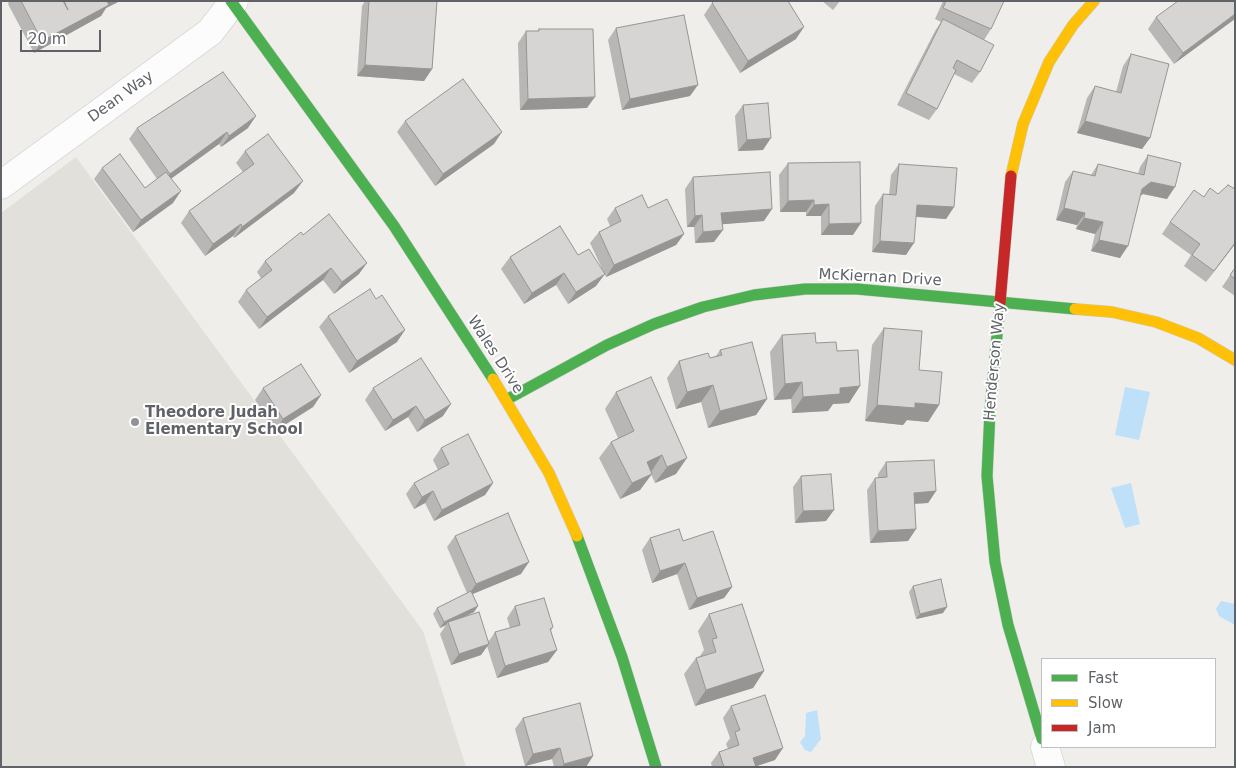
<!DOCTYPE html>
<html>
<head>
<meta charset="utf-8">
<style>
	body { margin:0 }
	#map { position:relative; width:1236px; height:768px; overflow:hidden; background:#efeeea; font-family:"DejaVu Sans",sans-serif }
	canvas { display:block }
	.frame { position:absolute; inset:0; border:2px solid #5f6368; pointer-events:none }
	.legend { position:absolute; left:1041px; top:658px; width:175px; height:90px; box-sizing:border-box; background:#fff; border:1px solid #bfc1c3; margin:0; padding:6px 9px; list-style:none; font-size:15px; color:#5f6368 }
	.legend li { display:flex; align-items:center; gap:10px; height:25px }
	.legend b { width:25px; border:1px solid #bfc1c3 }
	.scale { position:absolute; left:20px; top:30px; width:81px; height:22px; box-sizing:border-box; border:2px solid #5f6368; border-top:0; padding-left:6px; font-size:15px; line-height:18px; white-space:nowrap; color:#5f6368; -webkit-text-stroke:4px #fff; paint-order:stroke }
</style>
</head>
<body>
<div id="map">
<canvas width="1236" height="768"></canvas>
<div class="frame"></div>
<ul class="legend">
<li><b style="height:6px;background:#4caf50"></b>Fast</li>
<li><b style="height:6px;background:#ffc107"></b>Slow</li>
<li><b style="height:6px;background:#c62828"></b>Jam</li>
</ul>
<div class="scale">20 m</div>
</div>
<script>
const ctx = document.querySelector('canvas').getContext('2d');
ctx.lineJoin = 'round';
function paint(path, color) { ctx.fillStyle = color; ctx.fill(path, 'evenodd'); }
const toPath = rows => new Path2D(rows.map(r => 'M' + r).join(''));
function trace(path, color, width, dash) { ctx.strokeStyle = color; ctx.lineWidth = width; ctx.lineCap = dash ? 'butt' : 'round'; ctx.setLineDash(dash || []); ctx.stroke(path); }
function drawText(font, color, halo, rows, align = 'center') {
  ctx.font = font + ' "DejaVu Sans",sans-serif'; ctx.lineWidth = 4; ctx.setLineDash([]); ctx.textBaseline = 'middle'; ctx.strokeStyle = halo; ctx.fillStyle = color; for (const [text, x, y, turn = 0] of rows) {
    ctx.save(); ctx.translate(x, y); ctx.rotate((+turn || 0) * Math.PI / 180); ctx.textAlign = isNaN(turn) ? turn : align; if (halo) ctx.strokeText(text, 0, 0); ctx.fillText(text, 0, 0); ctx.restore();
  }
}
const education = toPath([
	[76,157,423,631,466,767,1,767,1,213]
]);
const water = toPath([
	[1125,387,1150,392,1139,440,1115,435],
	[1131,483,1140,524,1125,528,1111,488],
	[1221,601,1235,604,1235,625,1219,616,1216,609],
	[817,710,821,739,811,752,805,750,800,742,805,736,806,713]
]);
const street = toPath([
	[1,185,210,32,234,1],
	[1045,747,1051,767]
]);
const fast = toPath([
	[231,1,394,226,493,379],
	[1000,303,990,411,987,476,995,562,1008,625,1042,739],
	[506,400,607,345,654,324,703,307,754,295,805,289,857,289,1075,309],
	[577,536,622,657,656,767]
]);
const slow = toPath([
	[1011,176,1023,124,1049,62,1073,25,1094,1],
	[1075,309,1112,312,1156,322,1198,338,1235,360],
	[493,379,549,473,577,536]
]);
const jam = toPath([
	[1000,303,1011,176]
]);
const wall = toPath([
	[9,1,120,1,106,8,101,16,34,53,8,4],
	[365,1,437,1,432,69,424,81,357,76,362,6],
	[822,1,840,1,833,10],
	[943,1,1004,1,991,29,984,40,980,72,972,83,954,74,937,109,929,120,897,105,935,31,941,22,935,19],
	[1235,1,1174,64,1148,29,1156,17],
	[712,3,796,39,740,73,704,15],
	[616,28,690,96,622,110,608,40],
	[539,29,587,108,520,110,518,43,526,31,538,31],
	[1131,54,1150,138,1142,149,1077,133,1087,98,1095,86,1116,92,1123,66],
	[743,105,763,150,738,151,735,116],
	[405,121,494,144,435,186,397,132],
	[137,128,248,128,221,147,219,144,171,179,173,203,133,232,94,179,102,168,145,188,157,179,129,139],
	[245,151,294,193,234,238,233,236,205,256,181,223,189,211,243,172,236,163],
	[1148,155,1167,199,1143,194,1140,195,1120,258,1091,251,1095,234,1076,229,1077,225,1056,220,1065,182,1073,171,1091,175,1098,164,1138,174,1140,167],
	[860,162,853,235,821,235,821,216,806,216,806,212,780,212,779,175,788,163],
	[899,164,954,207,946,219,916,217,906,255,872,252,875,206,883,194,889,195,891,175],
	[693,177,764,221,722,224,714,242,695,243,694,227,687,227,685,189],
	[1235,189,1235,244,1206,282,1184,266,1191,255,1162,234,1170,222,1218,194],
	[615,208,648,208,684,234,676,245,606,277,590,243,599,232,610,226,607,219],
	[560,226,596,286,568,304,556,285,524,304,501,269,510,257],
	[303,235,359,274,334,294,323,280,259,329,238,302,246,290,261,278,257,272,265,261],
	[1235,268,1235,296,1222,287],
	[328,316,397,342,349,373,319,327],
	[884,328,919,370,939,405,928,422,907,420,903,425,865,421,872,345],
	[782,335,816,343,837,351,860,386,849,403,833,404,828,411,792,413,791,399,774,400,770,352],
	[720,350,767,399,756,415,708,428,701,402,676,409,667,378,679,361,710,358,716,356],
	[263,388,321,395,313,407,275,431,255,400],
	[373,388,443,416,417,432,408,417,385,431,365,400],
	[616,392,676,474,655,483,651,474,640,490,620,499,599,458,611,442,618,438,605,409],
	[441,448,493,483,485,495,434,521,425,503,414,509,406,494,414,483,438,470,433,460],
	[886,462,936,491,928,503,915,504,916,529,908,541,870,543,867,490,875,478,878,478,878,474],
	[801,476,826,521,795,523,793,487],
	[455,536,521,574,472,594,478,606,474,612,462,618,489,641,495,632,510,628,507,618,515,606,553,627,551,631,557,650,548,662,497,678,487,646,481,655,451,665,440,634,446,625,440,628,433,614,437,608,467,593,447,547],
	[650,538,683,541,732,587,724,598,689,610,677,574,652,583,642,550],
	[913,586,943,613,916,619,909,592],
	[709,614,764,671,753,688,695,706,684,674,696,658,700,656,704,650,698,631],
	[731,706,775,760,756,766,756,767,712,767,711,763,719,752,728,749,726,744,730,738,723,718],
	[523,718,593,756,586,767,554,767,552,759,525,766,515,729]
]);
const shadedWall = toPath([
	[106,1,120,1,106,8,101,16,34,53,42,41],
	[1235,14,1235,19,1174,64,1183,53],
	[804,27,796,39,740,73,748,61],
	[365,65,432,69,424,81,357,76],
	[698,85,690,96,622,110,630,99],
	[595,97,587,108,520,110,528,99],
	[256,116,248,128,221,147,229,136],
	[1085,121,1150,138,1142,149,1077,133],
	[227,132,219,144,162,185,170,174],
	[502,132,494,144,435,186,443,174],
	[771,138,763,150,738,151,747,140],
	[303,181,294,193,234,238,242,227],
	[1151,182,1175,187,1167,199,1143,194,1134,201,1142,189],
	[181,191,173,203,133,232,141,220],
	[814,200,806,212,780,212,788,201],
	[829,204,821,216,806,216,814,205],
	[917,205,954,207,946,219,909,216],
	[1064,208,1085,213,1077,225,1056,220],
	[772,209,764,221,713,225,721,213],
	[702,215,694,227,687,227,695,216],
	[1084,218,1103,222,1095,234,1076,229],
	[861,223,853,235,821,235,829,224],
	[241,224,233,236,205,256,213,244],
	[723,230,714,242,695,243,703,232],
	[684,234,676,245,606,277,614,265],
	[1099,240,1128,246,1120,258,1091,251],
	[880,241,914,243,906,255,872,252],
	[1235,243,1235,244,1206,282,1214,271],
	[367,263,359,274,334,294,342,282],
	[331,268,323,280,259,329,267,317],
	[564,273,556,285,524,304,532,293],
	[605,274,596,286,568,304,576,292],
	[405,330,397,342,349,373,357,361],
	[802,382,791,399,774,400,785,384],
	[713,385,701,402,676,409,687,392],
	[860,386,849,403,833,404,828,411,792,413,803,397,840,388],
	[321,395,313,407,275,431,283,419],
	[767,399,756,415,708,428,720,411],
	[915,403,939,405,928,422,907,420,903,425,865,421,877,405],
	[451,404,443,416,417,432,425,420],
	[416,406,408,417,385,431,393,420],
	[662,455,651,472,647,462],
	[687,458,676,474,655,483,667,467],
	[652,474,640,490,620,499,632,483],
	[493,483,485,495,434,521,442,510],
	[433,491,425,503,414,509,422,497],
	[936,491,928,503,906,504,914,493],
	[834,510,826,521,795,523,803,511],
	[916,529,908,541,870,543,878,531],
	[529,562,521,574,468,596,476,584],
	[685,563,677,574,652,583,660,571],
	[732,587,724,598,689,610,697,598],
	[478,606,474,612,449,624,448,622,446,625,440,628,444,622],
	[947,607,943,613,916,619,920,614],
	[489,644,481,655,451,665,459,654],
	[557,650,548,662,497,678,505,666],
	[764,671,753,688,695,706,706,690],
	[560,748,552,759,525,766,533,754],
	[783,748,775,760,754,767,753,758],
	[593,756,586,767,562,767,564,764]
]);
const building = toPath([
	[21,1,63,1,68,10,64,1,107,1,109,5,42,41,21,1],
	[369,1,437,1,432,69,365,65,369,1],
	[714,1,788,1,804,27,748,61,712,3,714,1],
	[946,1,1004,1,991,29,943,8,946,1],
	[1178,1,1235,1,1235,14,1183,53,1156,17,1178,1],
	[684,15,698,85,630,99,616,28,684,15],
	[943,19,994,45,980,72,957,60,953,68,956,70,937,109,906,93,943,19],
	[539,29,593,29,595,97,528,99,526,31,539,31,539,29],
	[1131,54,1169,64,1150,138,1085,121,1095,86,1121,93,1131,54],
	[223,72,256,116,229,136,227,132,170,174,137,128,223,72],
	[463,79,502,132,443,174,405,121,463,79],
	[768,103,771,138,747,140,743,105,768,103],
	[268,134,303,181,242,227,241,224,213,244,189,211,254,164,245,151,268,134],
	[120,154,145,188,166,172,181,191,141,220,102,168,120,154],
	[1148,155,1181,163,1175,187,1151,182,1142,189,1128,246,1099,240,1103,222,1084,218,1085,213,1064,208,1073,171,1095,176,1098,164,1144,175,1148,155],
	[860,162,861,223,829,224,829,204,814,205,814,200,788,201,788,163,860,162],
	[899,164,957,168,954,207,917,205,914,243,880,241,883,194,896,195,899,164],
	[770,172,772,209,721,213,723,230,703,232,702,215,695,216,693,177,770,172],
	[1228,185,1235,189,1235,243,1214,271,1192,255,1200,244,1170,222,1194,190,1204,197,1210,188,1218,194,1228,185],
	[642,195,648,208,667,199,684,234,614,265,599,232,621,221,615,208,642,195],
	[329,214,367,263,342,282,331,268,267,317,246,290,272,270,265,261,301,232,303,235,329,214],
	[560,226,578,255,589,249,605,274,576,292,564,273,532,293,510,257,560,226],
	[1235,268,1235,279,1230,275,1235,268],
	[370,289,376,299,382,295,405,330,357,361,328,316,370,289],
	[884,328,922,331,919,370,942,372,939,405,915,403,915,408,877,405,884,328],
	[815,333,816,343,836,342,837,351,858,350,860,386,840,388,840,394,803,397,802,382,785,384,782,335,815,333],
	[752,342,767,399,720,411,713,385,687,392,679,361,708,353,710,358,722,355,720,350,752,342],
	[421,358,451,404,425,420,416,406,393,420,373,388,421,358],
	[301,364,321,395,283,419,263,388,301,364],
	[651,377,687,458,667,467,662,455,647,462,652,474,632,483,611,442,634,431,616,392,651,377],
	[468,434,493,483,442,510,433,491,422,497,414,483,449,464,441,448,468,434],
	[934,460,936,491,914,493,916,529,878,531,875,478,887,477,886,462,934,460],
	[831,474,834,510,803,511,801,476,831,474],
	[508,513,529,562,476,584,455,536,508,513],
	[679,529,683,541,713,531,732,587,697,598,685,563,660,571,650,538,679,529],
	[941,579,947,607,920,614,913,586,941,579],
	[471,591,478,606,444,622,437,608,471,591],
	[544,598,553,627,550,629,557,650,505,666,495,632,520,625,515,606,544,598],
	[742,604,764,671,706,690,696,658,716,652,712,639,717,638,709,614,742,604],
	[479,612,489,644,459,654,448,622,479,612],
	[765,695,783,748,753,758,756,767,724,767,719,752,739,745,735,732,740,730,731,706,765,695],
	[580,703,593,756,564,764,560,748,533,754,523,718,580,703]
]);
const markers = [
	[135,422,5,"#919496"]
];
const streetNames = [
	["Dean Way",121,97,-36],
	["McKiernan Drive",880,278,3],
	["Wales Drive",495,355,57],
	["Henderson Way",995,362,-85]
];
const poiNames = [
	["Theodore Judah",145,413],
	["Elementary School",145,430]
];
paint(education, '#e2e0da');
paint(water, '#bfe0f9');
trace(street, '#cbcccc', 29);
trace(fast, '#cacacb', 12);
trace(slow, '#cacacb', 12);
trace(jam, '#cacacb', 12);
trace(street, '#fdfcfc', 28);
trace(fast, '#4caf50', 11);
trace(slow, '#ffc107', 11);
trace(jam, '#c62828', 11);
paint(wall, '#b8b7b5');
paint(shadedWall, '#969594');
paint(building, '#d6d5d3');
trace(building, '#969594', 1);
for (const [x, y, r, color] of markers) { const dot = new Path2D(); dot.arc(x, y, r, 0, 2 * Math.PI); ctx.fillStyle = color; ctx.fill(dot); trace(dot, '#fff', 2); }
drawText('15px', '#5f6368', '#fff', streetNames);
drawText('bold 15px', '#5f6368', '#fff', poiNames, 'left');
</script>
</body>
</html>
